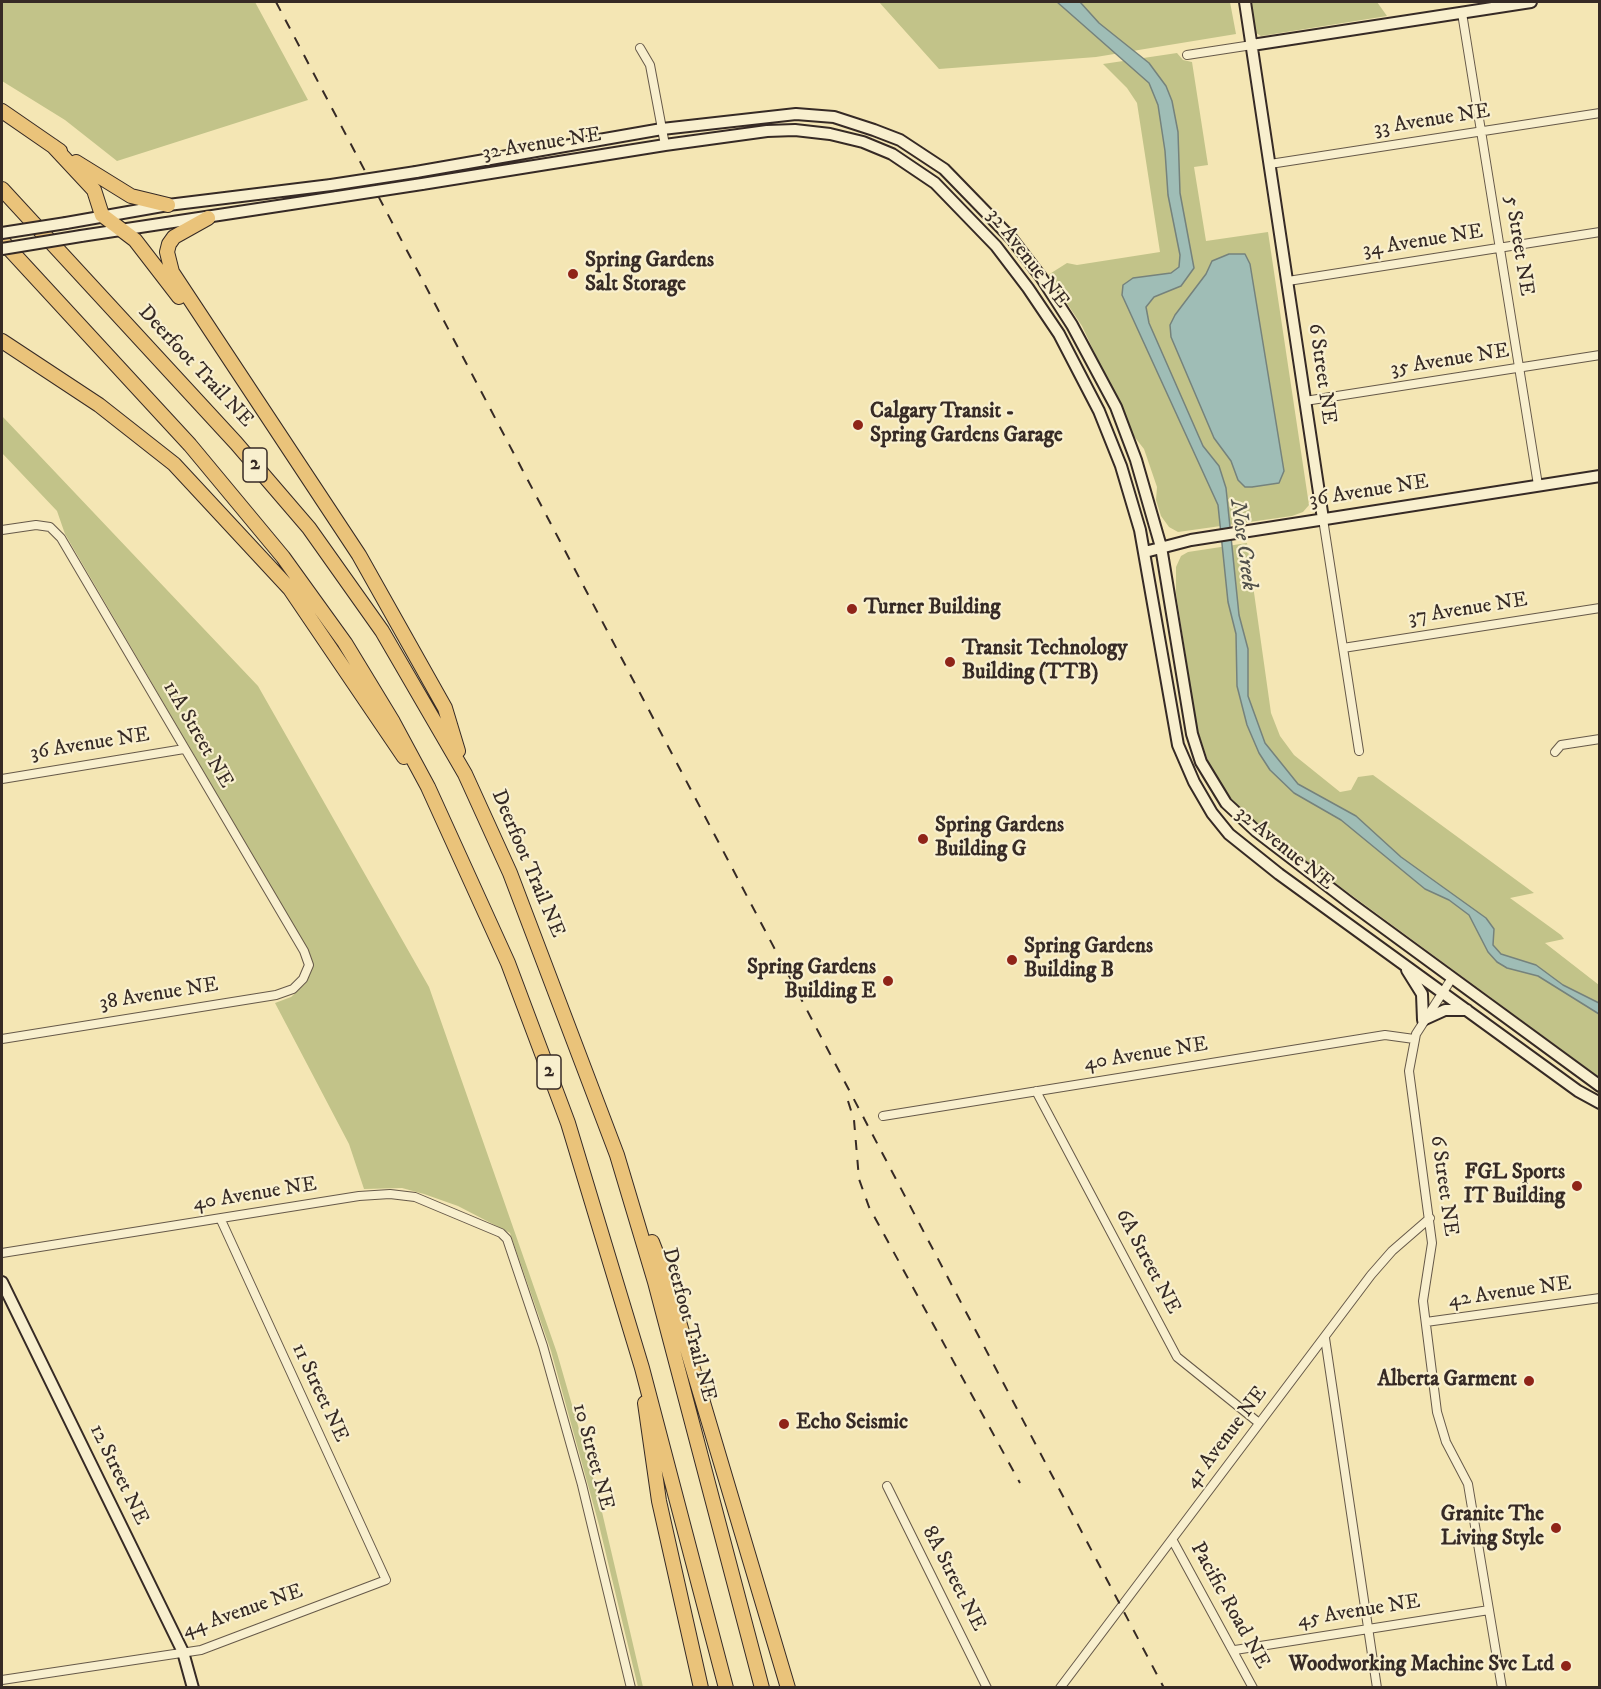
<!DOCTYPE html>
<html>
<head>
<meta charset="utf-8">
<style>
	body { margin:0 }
	#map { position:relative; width:1601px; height:1689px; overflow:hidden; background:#f4e6b4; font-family:"IM FELL DW Pica",serif }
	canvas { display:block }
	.frame { position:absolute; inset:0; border:3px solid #362a25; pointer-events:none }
</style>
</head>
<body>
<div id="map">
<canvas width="1601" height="1689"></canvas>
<div class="frame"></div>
</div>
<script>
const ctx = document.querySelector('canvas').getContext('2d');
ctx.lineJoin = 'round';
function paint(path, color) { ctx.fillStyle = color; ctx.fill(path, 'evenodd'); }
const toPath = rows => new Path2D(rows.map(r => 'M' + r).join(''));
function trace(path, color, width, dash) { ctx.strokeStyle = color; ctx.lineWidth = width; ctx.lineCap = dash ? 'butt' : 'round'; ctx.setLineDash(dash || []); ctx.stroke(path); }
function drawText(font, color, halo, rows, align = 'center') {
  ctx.font = font + ' "IM FELL DW Pica",serif'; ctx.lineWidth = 4.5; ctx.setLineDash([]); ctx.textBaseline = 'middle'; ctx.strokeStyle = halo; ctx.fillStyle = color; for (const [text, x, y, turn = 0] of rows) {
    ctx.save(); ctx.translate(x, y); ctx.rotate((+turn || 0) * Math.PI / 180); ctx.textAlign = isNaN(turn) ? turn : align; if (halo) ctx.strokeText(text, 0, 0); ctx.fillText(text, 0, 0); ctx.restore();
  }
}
const green = toPath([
	[2,2,255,2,308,100,117,161,65,120,2,81],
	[879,2,1230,2,1236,34,1096,57,939,69],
	[1251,2,1377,2,1387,16,1261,36,1256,33],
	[1177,53,1183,60,1192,62,1208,165,1194,167,1206,241,1268,232,1309,505,1303,512,1292,516,1178,532,1169,527,1161,516,1156,500,1157,487,1144,449,1133,435,1082,326,1048,275,1067,263,1077,265,1160,252,1137,103,1127,88,1103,64],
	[2,416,258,686,429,987,557,1353,598,1495,643,1687,638,1687,599,1525,551,1351,510,1233,458,1206,424,1194,402,1188,364,1189,349,1144,275,1003,291,997,306,983,310,969,308,950,65,534,57,511,2,453],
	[1247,543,1271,713,1280,736,1294,755,1340,792,1351,790,1358,777,1373,775,1534,893,1510,898,1561,935,1564,939,1545,943,1599,985,1599,1077,1263,830,1245,815,1222,787,1211,769,1197,729,1176,593,1176,567,1181,556,1188,552]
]);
const water = toPath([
	[1057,2,1080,2,1099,23,1149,63,1166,86,1172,101,1178,132,1180,193,1194,268,1181,286,1154,297,1146,307,1149,323,1203,446,1219,466,1226,488,1239,615,1248,649,1248,696,1265,743,1298,784,1356,816,1401,857,1486,918,1494,929,1493,945,1501,954,1536,965,1563,985,1599,1003,1599,1014,1538,976,1507,968,1497,962,1488,952,1469,915,1449,900,1425,889,1341,820,1294,793,1270,770,1259,753,1247,725,1237,686,1236,634,1228,602,1218,505,1122,295,1123,285,1133,278,1171,273,1179,267,1180,255,1168,195,1165,151,1158,105,1149,83,1057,2],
	[1229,254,1245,254,1250,264,1284,471,1279,483,1252,487,1245,487,1238,480,1231,461,1214,438,1171,337,1170,325,1175,315,1206,274,1212,261,1229,254]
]);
const street = toPath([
	[1462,13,1538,485],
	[640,48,650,65,665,145],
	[1187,55,1252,45],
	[1270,164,1600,113],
	[1288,281,1600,232],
	[1305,401,1600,355],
	[1323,519,1359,751],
	[2,530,36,525,50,527,61,538,304,951,309,965,303,979,293,989,276,995,2,1039],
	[1343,648,1600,608],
	[1555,752,1561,745,1600,739],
	[2,779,184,749],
	[1452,978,1416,1034,1409,1071,1432,1243,1423,1301,1437,1412,1446,1442,1468,1484,1502,1688],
	[1036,1091,1177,1357,1259,1423],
	[883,1116,1385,1035,1414,1039],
	[2,1253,359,1196,390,1194,415,1197,501,1233,507,1239,543,1346,582,1485,631,1688],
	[1426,1322,1600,1298],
	[1325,1338,1377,1688],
	[887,1486,987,1688],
	[1173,1541,1253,1688],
	[1235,1650,1489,1610],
	[2,1680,201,1650,386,1580,221,1220],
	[1060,1688,1371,1275,1392,1251,1430,1218]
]);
const secondary = toPath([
	[1245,2,1323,519],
	[1252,45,1531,2],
	[416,172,662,129,796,114,834,117,874,130,900,140,944,169,1012,239,1041,277,1072,325,1116,407,1136,460,1161,547,1192,734,1201,762,1226,803,1256,831,1350,903,1600,1086],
	[422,184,665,145,767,131,795,130,830,134,863,142,892,154,935,183,996,246,1028,288,1059,334,1099,411,1121,466,1140,530,1178,745,1194,782,1212,813,1229,834,1279,874,1578,1091,1600,1103],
	[66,223,168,205,331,185],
	[81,236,337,197],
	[1145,552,1191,540,1600,476],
	[1407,970,1422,994,1423,1020,1445,1010,1467,1010],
	[2,1282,183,1652,193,1688]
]);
const highway = toPath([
	[2,111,60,151],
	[53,146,94,190,102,215,135,240,179,297],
	[76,162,131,196,168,205],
	[2,189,236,443,309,528,382,631,465,774,510,873,617,1155,655,1282,762,1688],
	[208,218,174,237,169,244,167,252,172,272,359,555,445,708,458,751],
	[2,241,190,445,283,557,345,643,393,722,428,787,508,963,568,1123,642,1368,726,1688],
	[2,341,99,405,174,464,290,589,404,757],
	[652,1242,666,1278,788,1688],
	[645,1403,659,1501,701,1688]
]);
const rail = toPath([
	[276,2,1164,1688],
	[848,1101,854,1120,859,1179,869,1207,1020,1483]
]);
const secondaryBridge = toPath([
	[331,185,416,172],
	[337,197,422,184],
	[2,233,66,223],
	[2,249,81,236]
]);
const markers = [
	[573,274,6,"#8f2418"],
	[858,425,6,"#8f2418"],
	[852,609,6,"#8f2418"],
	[950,662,6,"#8f2418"],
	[923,839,6,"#8f2418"],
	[1012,960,6,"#8f2418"],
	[888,981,6,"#8f2418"],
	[1577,1186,6,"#8f2418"],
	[1529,1381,6,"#8f2418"],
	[784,1424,6,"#8f2418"],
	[1556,1528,6,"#8f2418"],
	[1566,1666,6,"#8f2418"]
];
const shields = [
	[255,465,24],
	[549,1072,24]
];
const shieldNames = [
	["2",255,465],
	["2",549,1072]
];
const streetNames = [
	["33 Avenue NE",1432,121,-9],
	["32 Avenue NE",542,145,-9],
	["34 Avenue NE",1423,242,-9],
	["5 Street NE",1518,246,81],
	["32 Avenue NE",1027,259,52],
	["35 Avenue NE",1450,361,-9],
	["Deerfoot Trail NE",195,367,47],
	["6 Street NE",1321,374,82],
	["36 Avenue NE",1369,492,-9],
	["37 Avenue NE",1468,610,-9],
	["11A Street NE",197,735,60],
	["36 Avenue NE",90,745,-9],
	["32 Avenue NE",1284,849,39],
	["Deerfoot Trail NE",527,864,67],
	["38 Avenue NE",159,995,-9],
	["40 Avenue NE",1146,1055,-9],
	["6 Street NE",1443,1186,82],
	["40 Avenue NE",255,1195,-9],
	["6A Street NE",1147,1262,62],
	["42 Avenue NE",1510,1293,-8],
	["Deerfoot Trail NE",688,1325,75],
	["11 Street NE",319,1393,65],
	["41 Avenue NE",1227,1438,-53],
	["10 Street NE",592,1457,75],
	["12 Street NE",118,1475,64],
	["8A Street NE",953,1579,63],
	["Pacific Road NE",1229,1606,61],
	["44 Avenue NE",243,1612,-19],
	["45 Avenue NE",1359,1612,-9]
];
const poiNames = [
	["Spring Gardens",585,262],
	["Salt Storage",585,286],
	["Calgary Transit -",870,413],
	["Spring Gardens Garage",870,437],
	["Turner Building",864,609],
	["Transit Technology",962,650],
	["Building (TTB)",962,674],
	["Spring Gardens",935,827],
	["Building G",935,851],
	["Spring Gardens",1024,948],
	["Building B",1024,972],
	["Spring Gardens",876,969,"right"],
	["Building E",876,993,"right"],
	["FGL Sports",1565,1174,"right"],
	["IT Building",1565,1198,"right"],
	["Alberta Garment",1517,1381,"right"],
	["Echo Seismic",796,1424],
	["Granite The",1544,1516,"right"],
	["Living Style",1544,1540,"right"],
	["Woodworking Machine Svc Ltd",1554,1666,"right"]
];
const waterNames = [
	["Nose Creek",1242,545,82]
];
paint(green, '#c2c389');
paint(water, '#9fbdb6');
trace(water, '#75827c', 1.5);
trace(street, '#665949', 10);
trace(secondary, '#362a25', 14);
trace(highway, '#362a25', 16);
trace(street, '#f8efce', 8);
trace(secondary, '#f8efce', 10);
trace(highway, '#eac37a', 14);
trace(rail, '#362a25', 2, [10, 10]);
trace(secondaryBridge, '#362a25', 14, []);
trace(secondaryBridge, '#f8efce', 10);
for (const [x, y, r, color] of markers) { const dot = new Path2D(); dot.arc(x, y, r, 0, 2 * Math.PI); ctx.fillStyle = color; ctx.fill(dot); trace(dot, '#f8efce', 2); }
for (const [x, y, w] of shields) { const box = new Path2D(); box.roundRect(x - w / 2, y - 17, w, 34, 4.5); ctx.fillStyle = '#f8efce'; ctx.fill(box); trace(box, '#362a25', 1.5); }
drawText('bold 20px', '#362a25', null, shieldNames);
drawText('21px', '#362a25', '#f8efce', streetNames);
drawText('bold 21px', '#362a25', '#f8efce', poiNames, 'left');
drawText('italic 22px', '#504f49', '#f8efce', waterNames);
</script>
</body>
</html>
